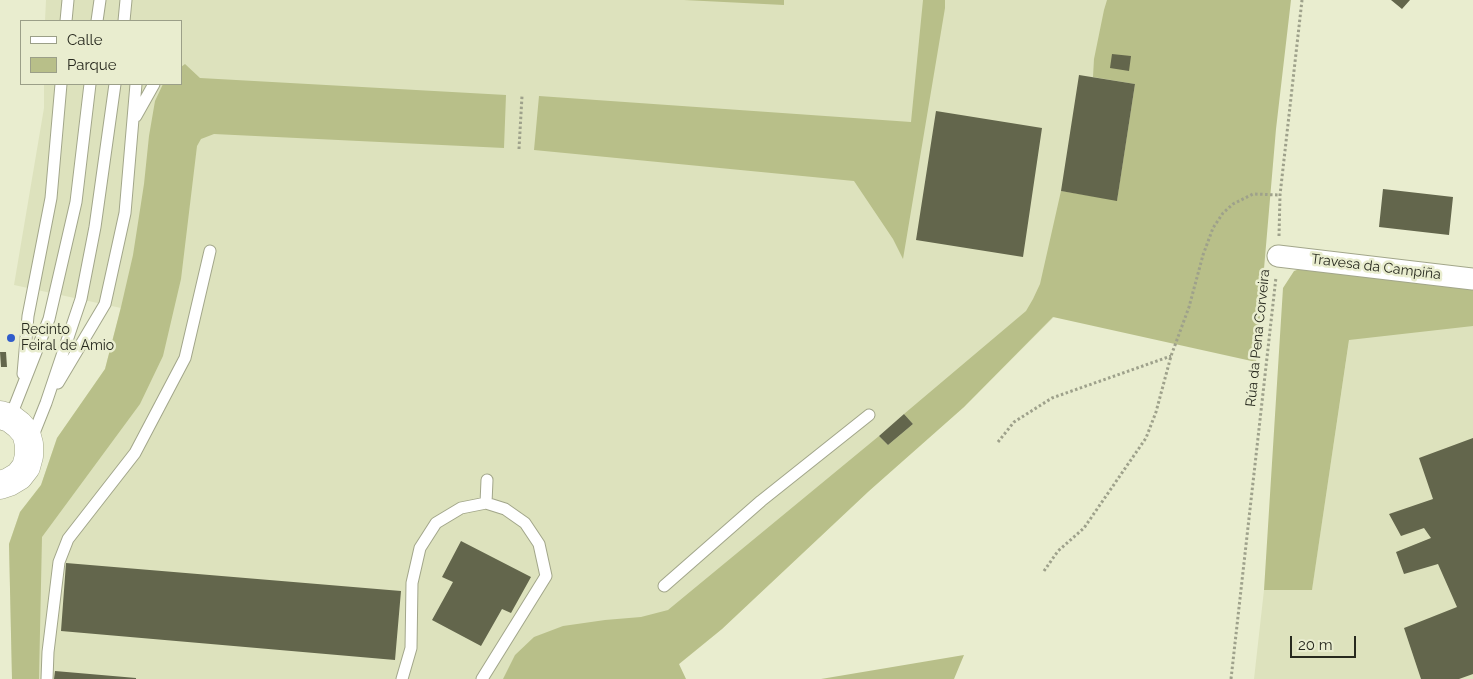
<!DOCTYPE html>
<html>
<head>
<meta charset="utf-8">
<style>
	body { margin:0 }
	#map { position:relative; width:1473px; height:679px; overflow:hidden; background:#e9edcf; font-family:Raleway,sans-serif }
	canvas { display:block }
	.legend { position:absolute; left:20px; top:20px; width:162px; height:65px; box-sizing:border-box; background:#e9edcf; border:1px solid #9b9f88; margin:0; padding:6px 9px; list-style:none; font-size:15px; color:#27291e }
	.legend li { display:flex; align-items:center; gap:10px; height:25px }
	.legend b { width:25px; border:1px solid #9b9f88 }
	.scale { position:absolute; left:1290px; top:636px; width:66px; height:22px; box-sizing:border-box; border:2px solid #27291e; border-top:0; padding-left:6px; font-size:15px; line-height:18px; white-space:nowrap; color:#27291e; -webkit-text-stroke:4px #e9edcf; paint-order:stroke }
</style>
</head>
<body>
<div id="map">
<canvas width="1473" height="679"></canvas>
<ul class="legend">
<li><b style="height:6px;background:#fff"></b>Calle</li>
<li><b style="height:14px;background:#b8bf89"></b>Parque</li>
</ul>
<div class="scale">20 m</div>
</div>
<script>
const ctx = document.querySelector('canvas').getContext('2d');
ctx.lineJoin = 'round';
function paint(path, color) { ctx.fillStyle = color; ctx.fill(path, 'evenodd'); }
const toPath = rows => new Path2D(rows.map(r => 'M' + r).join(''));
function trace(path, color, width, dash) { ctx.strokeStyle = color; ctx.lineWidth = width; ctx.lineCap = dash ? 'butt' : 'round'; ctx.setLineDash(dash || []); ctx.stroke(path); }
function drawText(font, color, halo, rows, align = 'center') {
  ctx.font = font + ' Raleway,sans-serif'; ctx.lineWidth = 5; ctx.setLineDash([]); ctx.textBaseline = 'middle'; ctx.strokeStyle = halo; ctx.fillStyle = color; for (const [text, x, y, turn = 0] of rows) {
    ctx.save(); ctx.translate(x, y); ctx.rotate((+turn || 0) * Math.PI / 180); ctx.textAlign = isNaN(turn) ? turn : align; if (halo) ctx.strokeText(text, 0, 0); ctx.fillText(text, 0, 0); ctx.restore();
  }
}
const built = toPath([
	[46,0,1219,0,1054,317,964,407,869,491,722,629,661,679,12,679,9,544,20,512,41,485,57,438,105,369,121,308,14,285,44,108,44,84,181,84,181,21,45,21],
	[1473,325,1473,679,1254,679,1264,590,1312,589,1350,334]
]);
const green = toPath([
	[684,0,784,0,784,5],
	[923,0,945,0,945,8,903,259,893,239,854,181,534,150,539,96,911,122],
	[1107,0,1291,0,1276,129,1256,362,1053,317,964,407,869,491,722,629,679,664,686,679,503,679,515,655,534,637,563,626,605,620,641,617,668,610,879,436,888,445,913,424,904,414,1026,311,1033,299,1040,284,1061,191,1117,200,1135,84,1093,77,1094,59,1104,10],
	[185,64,200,78,506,95,504,148,214,134,201,139,197,146,181,279,163,356,140,404,42,537,39,679,12,679,9,544,20,512,41,485,57,438,105,369,121,307,133,255,144,184,149,136,155,101,163,84,181,84,181,67],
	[1305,267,1473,289,1473,326,1349,340,1312,590,1264,590,1283,288,1294,271],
	[964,655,954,679,821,679]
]);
const building = toPath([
	[1391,0,1410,0,1402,9],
	[1112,54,1131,56,1129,71,1110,68],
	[1079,75,1135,84,1117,201,1061,191],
	[936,111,1042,128,1023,257,916,240],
	[1383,189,1453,197,1449,235,1379,227],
	[0,352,6,352,7,367,1,367],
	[904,414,913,424,888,445,879,436],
	[1473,438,1473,674,1459,679,1421,679,1404,628,1457,607,1438,564,1404,574,1396,552,1431,538,1424,528,1401,536,1389,514,1433,499,1419,458],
	[461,541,531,577,511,613,502,609,481,646,432,620,453,582,442,577],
	[66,563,401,591,395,660,61,631],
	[55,671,136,678,136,679,54,679]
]);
const path = toPath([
	[519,149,522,96],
	[1279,236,1280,195,1302,0],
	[998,442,1014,422,1052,398,1171,356],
	[1044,571,1058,551,1084,528,1146,438,1156,412,1171,356,1189,307,1203,255,1213,228,1223,213,1233,204,1253,194,1280,195],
	[1231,679,1276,277]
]);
const service = toPath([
	[66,21,68,0],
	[97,21,100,0],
	[124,21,126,0],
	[136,116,154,84],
	[23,374,28,316,51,198,61,84],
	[58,383,105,304,125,213,136,84],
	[10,418,49,319,76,202,90,84],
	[32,438,46,403,81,299,95,227,115,84],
	[486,503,487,480],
	[664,586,761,501,869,415],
	[47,679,48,652,59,562,68,539,135,453,185,358,210,251],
	[402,679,411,648,412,583,420,548,436,523,461,508,486,503,505,509,525,523,539,544,546,576,482,679]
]);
const minor = toPath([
	[1278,256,1473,279]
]);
const tertiary = toPath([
	[0,415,10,418,19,425,26,433,29,444,29,456,26,467,19,476,9,482,0,485]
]);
const markers = [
	[11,338,5,"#305ccb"]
];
const streetNames = [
	["Travesa da Campiña",1376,267,7],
	["Rúa da Pena Corveira",1258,338,-84]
];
const poiNames = [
	["Recinto",21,330],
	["Feiral de Amio",21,346]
];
paint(built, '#dde2bd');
paint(green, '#b8bf89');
paint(building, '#63664c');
trace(service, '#a2a68a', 13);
trace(minor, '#a2a68a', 23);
trace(tertiary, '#a2a68a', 29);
trace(path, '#9ea18b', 3, [2.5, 2.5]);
trace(service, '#fff', 11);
trace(minor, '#fff', 21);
trace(tertiary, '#fff', 28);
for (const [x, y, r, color] of markers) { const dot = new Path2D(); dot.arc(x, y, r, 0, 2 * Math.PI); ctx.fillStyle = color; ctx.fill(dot); trace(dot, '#e9edcf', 2); }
drawText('14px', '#27291e', '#e9edcf', streetNames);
drawText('14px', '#27291e', '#e9edcf', poiNames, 'left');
</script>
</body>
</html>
